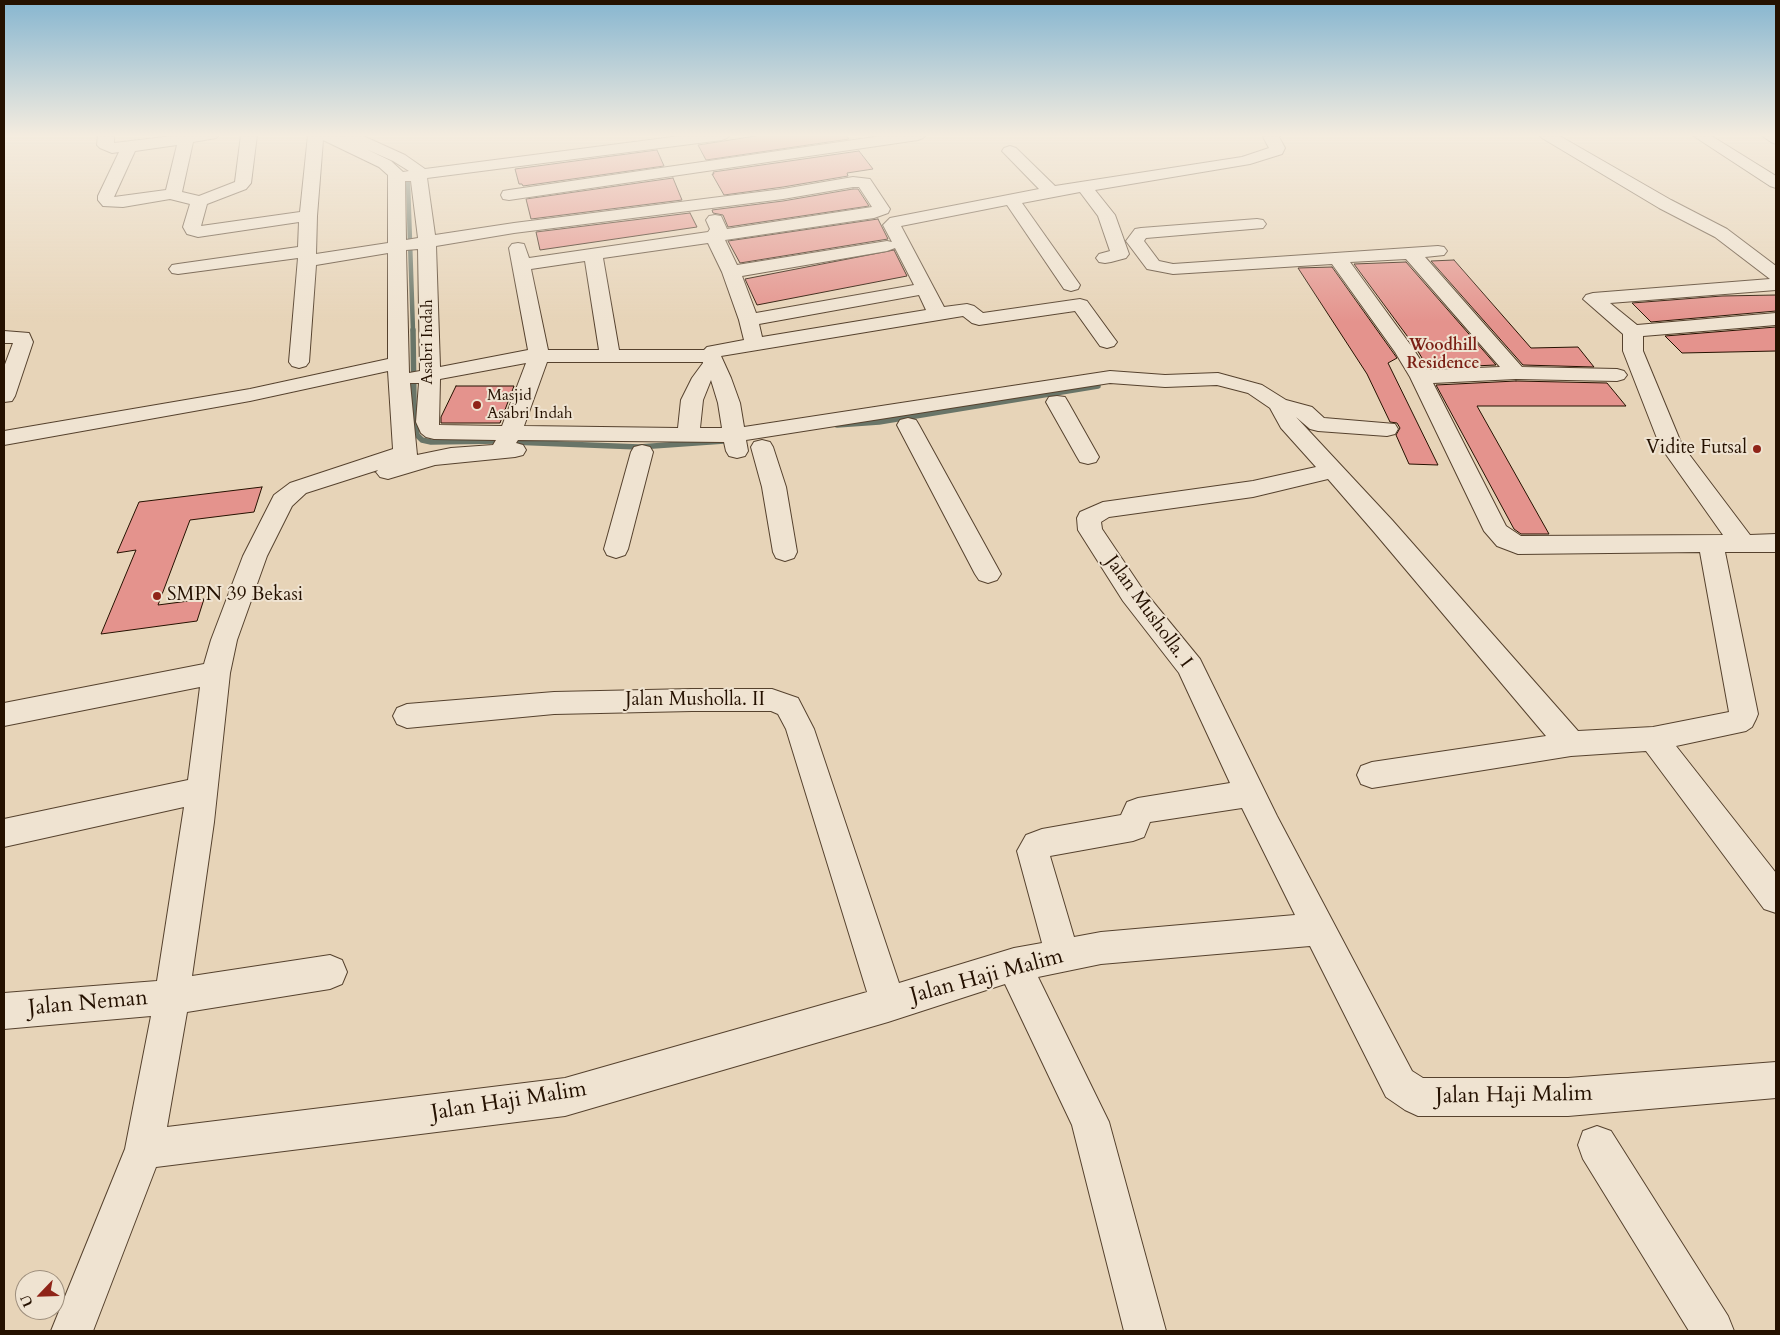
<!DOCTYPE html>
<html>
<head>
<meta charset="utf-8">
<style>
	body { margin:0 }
	#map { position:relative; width:1780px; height:1335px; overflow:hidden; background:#e7d4b8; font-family:Cardo,serif }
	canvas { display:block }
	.frame { position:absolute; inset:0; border:5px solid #251100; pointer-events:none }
	.north { position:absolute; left:15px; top:1270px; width:50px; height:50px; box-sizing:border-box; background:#efe3d1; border:1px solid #9e8f7d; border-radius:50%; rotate:246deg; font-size:14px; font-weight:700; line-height:20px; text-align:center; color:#251100 }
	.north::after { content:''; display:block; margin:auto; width:18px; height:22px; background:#8f2418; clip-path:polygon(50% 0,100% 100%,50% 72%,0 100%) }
</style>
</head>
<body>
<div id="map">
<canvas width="1780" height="1335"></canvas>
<div class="frame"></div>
<div class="north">U</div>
</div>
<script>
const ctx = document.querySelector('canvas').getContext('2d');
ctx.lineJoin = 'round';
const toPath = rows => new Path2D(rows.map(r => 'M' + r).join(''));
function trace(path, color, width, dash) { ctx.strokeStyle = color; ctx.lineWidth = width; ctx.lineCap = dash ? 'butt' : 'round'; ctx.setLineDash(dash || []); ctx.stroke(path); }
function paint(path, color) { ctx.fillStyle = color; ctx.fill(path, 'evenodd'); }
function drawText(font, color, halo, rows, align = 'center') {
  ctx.font = font + ' Cardo,serif'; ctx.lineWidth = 4; ctx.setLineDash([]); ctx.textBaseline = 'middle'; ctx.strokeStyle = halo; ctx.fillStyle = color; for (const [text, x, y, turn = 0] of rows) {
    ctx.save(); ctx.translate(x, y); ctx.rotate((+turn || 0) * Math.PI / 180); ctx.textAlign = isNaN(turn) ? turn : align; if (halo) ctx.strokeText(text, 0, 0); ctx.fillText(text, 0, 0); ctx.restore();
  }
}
const streamFar1 = toPath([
	[339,135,351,141],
	[408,182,413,331]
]);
const stream = toPath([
	[413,330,414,403,417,435,422,440,431,442,501,441],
	[837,425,879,422,1098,386],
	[512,442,639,447,724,441]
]);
const building = toPath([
	[762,135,846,135,849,139,706,160,698,145,762,135],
	[657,150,664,166,523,186,522,184,519,184,515,169,657,150],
	[859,151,873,169,847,173,848,176,783,187,724,195,712,174,714,174,713,172,859,151],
	[673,178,682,200,531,219,526,199,673,178],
	[853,189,858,189,869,206,728,227,723,215,713,213,712,210,783,201,853,189],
	[690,213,697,227,540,250,536,232,690,213],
	[878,219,888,239,740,263,728,241,878,219],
	[894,250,907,276,757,305,745,279,894,250],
	[1454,260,1531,348,1578,347,1594,367,1523,365,1431,261,1454,260],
	[1406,262,1496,365,1428,368,1416,348,1354,264,1406,262],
	[1332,267,1397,358,1388,363,1438,465,1409,464,1396,435,1400,428,1397,423,1390,422,1367,374,1298,268,1332,267],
	[1776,295,1776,311,1651,322,1632,303,1722,296,1776,295],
	[1776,327,1776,351,1682,353,1665,336,1776,327],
	[1516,381,1607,383,1626,406,1477,406,1549,534,1521,534,1514,529,1436,385,1516,381],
	[456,386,514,386,500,423,441,423,441,417,456,386],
	[262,487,254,512,190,520,158,605,204,599,197,621,101,634,136,550,117,553,139,502,262,487]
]);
const minor = toPath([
	[98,135,114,135,114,143,181,135,219,135,216,138,193,142,182,192,199,196,235,182,241,135,257,135,251,183,246,189,207,204,201,226,300,212,308,135,338,135,343,137,341,135,361,135,405,155,425,169,688,135,730,135,727,138,722,140,427,178,435,235,514,223,783,189,853,177,870,179,890,209,888,213,874,218,725,240,737,265,887,241,892,242,883,225,890,218,1039,189,1002,151,1004,148,1010,146,1016,148,1055,186,1242,157,1269,148,1263,137,1265,135,1281,135,1279,137,1285,148,1282,154,1250,164,1095,190,1115,215,1129,254,1126,258,1111,262,1105,263,1099,262,1096,258,1099,254,1110,251,1098,216,1080,192,1022,203,1080,285,1078,289,1071,291,1064,289,1007,205,901,226,944,307,967,304,974,306,983,313,1080,299,1087,301,1114,338,1117,342,1114,346,1107,348,1100,346,1075,311,979,325,972,323,963,316,721,356,731,378,740,403,744,427,1110,371,1165,375,1218,373,1262,385,1286,400,1312,407,1324,418,1395,424,1398,429,1395,434,1387,436,1318,431,1310,429,1296,417,1392,520,1578,731,1653,727,1729,712,1700,552,1518,554,1497,546,1484,531,1410,377,1395,352,1332,264,1173,274,1147,269,1126,241,1135,229,1141,228,1257,219,1263,220,1266,224,1263,228,1146,238,1144,241,1159,261,1173,264,1438,246,1444,247,1447,251,1444,255,1425,257,1522,367,1617,369,1624,371,1627,375,1624,379,1617,381,1516,379,1433,383,1506,526,1521,536,1723,535,1660,446,1623,351,1623,334,1583,299,1586,295,1593,293,1770,279,1715,237,1659,208,1542,138,1539,135,1558,135,1671,200,1727,229,1776,266,1776,290,1610,303,1637,325,1776,313,1776,325,1643,336,1643,351,1682,445,1750,535,1776,534,1776,552,1725,552,1758,714,1756,719,1752,727,1746,731,1676,746,1776,873,1776,913,1764,909,1646,751,1571,756,1372,788,1361,784,1357,775,1361,766,1372,762,1546,736,1374,532,1328,479,1253,497,1109,517,1101,522,1102,529,1141,587,1200,659,1277,816,1412,1071,1423,1078,1568,1078,1776,1062,1776,1098,1568,1116,1418,1116,1405,1110,1386,1097,1310,946,1101,964,1038,977,1109,1122,1166,1331,1124,1331,1072,1125,1005,984,888,1022,565,1116,156,1167,93,1331,51,1331,125,1149,151,1016,4,1029,4,993,157,981,184,807,4,847,4,819,188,780,200,687,4,726,4,703,204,664,211,640,243,556,274,495,290,483,393,449,388,371,250,401,4,445,4,431,250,389,388,359,388,253,316,265,309,362,306,366,299,368,292,366,289,362,298,258,178,274,172,273,169,269,172,265,178,264,298,247,299,222,198,237,187,234,183,227,190,204,170,199,123,207,103,206,98,200,98,196,119,152,112,153,100,148,97,145,98,135],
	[323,140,379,167,388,175,388,243,316,254,317,216,323,140],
	[177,145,166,190,114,197,135,151,177,145],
	[366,149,393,161,409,171,403,172,391,161,366,149],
	[405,181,411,181,418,238,406,240,405,181],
	[853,187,859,187,872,207,727,229,721,216,715,215,709,216,706,220,710,229,708,232,529,258,524,244,518,243,512,244,509,248,528,350,440,367,436,246,514,233,783,199,853,187],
	[708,243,722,272,739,320,744,340,707,347,704,350,619,350,603,258,708,243],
	[895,248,914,285,756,313,742,276,887,251,895,248],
	[418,249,420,371,409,373,406,250,418,249],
	[1406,259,1500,367,1427,370,1412,347,1350,262,1406,259],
	[585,261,599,350,548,350,531,269,585,261],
	[919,295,926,310,762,337,759,324,919,295],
	[547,362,703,362,703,363,692,378,681,400,678,428,524,426,547,362],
	[526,363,502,426,439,425,440,379,526,363],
	[711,380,718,403,722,428,700,428,703,400,711,380],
	[410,383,419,383,416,422,421,433,426,437,434,439,496,440,493,445,451,448,417,455,410,383],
	[1110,383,1165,387,1217,385,1248,393,1270,408,1281,428,1316,467,1253,481,1103,502,1080,512,1077,518,1078,530,1123,601,1179,673,1230,783,1138,798,1127,802,1121,815,1042,829,1026,835,1017,851,1042,943,1014,948,899,983,814,729,798,698,772,689,692,689,554,692,407,704,397,708,393,716,397,724,407,728,554,714,692,711,771,711,778,714,786,729,867,992,565,1078,167,1127,187,1012,330,989,342,984,347,972,342,960,330,955,192,976,214,822,230,673,237,640,267,556,292,506,306,493,378,470,376,472,380,477,388,479,435,465,515,457,523,455,526,450,523,445,516,443,518,440,724,442,726,451,729,456,737,458,745,456,748,451,746,440,1110,383],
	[1242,808,1295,915,1101,932,1074,937,1050,856,1133,841,1144,837,1150,822,1242,808],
	[888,135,926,135,923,138,918,140,509,200,503,199,501,195,503,191,509,190,888,135],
	[1692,135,1710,135,1776,176,1776,188,1770,186,1692,135],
	[1761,135,1776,135,1776,144,1771,142,1761,135],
	[4,331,29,333,33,342,15,396,12,401,4,402,4,367,13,343,4,343,4,331],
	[1057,396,1065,397,1068,402,1099,457,1096,462,1088,464,1080,462,1077,457,1046,402,1049,397,1057,396],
	[908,418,916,420,919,425,1001,574,997,580,988,583,979,580,975,574,897,425,900,420,908,418],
	[762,440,770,442,773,447,786,487,797,552,794,558,785,561,776,558,773,552,762,487,751,447,754,442,762,440],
	[642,445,650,447,653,452,628,549,625,555,616,558,607,555,604,549,631,452,634,447,642,445],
	[1597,1126,1611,1131,1728,1316,1734,1331,1689,1331,1583,1159,1578,1145,1583,1131,1597,1126]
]);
const markers = [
	[477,405,5,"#8f2418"],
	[1757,449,5,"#8f2418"],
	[157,596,5,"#8f2418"]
];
const farStreetnames = [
	["Asabri Indah",428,342,-90]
];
const farNeighbourhoodnames = [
	["Woodhill",1443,346],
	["Residence",1443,364]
];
const farPoinames = [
	["Masjid",487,396],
	["Asabri Indah",487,414]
];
const poiNames = [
	["Vidite Futsal",1747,449],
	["SMPN 39 Bekasi",167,596,"left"]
];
const streetNames = [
	["Jalan Musholla. I",1148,612,54],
	["Jalan Musholla. II",695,701]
];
const nearStreetnames = [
	["Jalan Haji Malim",987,977,-15],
	["Jalan Neman",88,1004,-5],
	["Jalan Haji Malim",1514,1096,-1],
	["Jalan Haji Malim",509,1102,-9]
];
trace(streamFar1, '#697568', 4.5);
trace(stream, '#697568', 5.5);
paint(building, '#e4938d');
trace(building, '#251100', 1);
trace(minor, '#56422e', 2);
paint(minor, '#efe3d1');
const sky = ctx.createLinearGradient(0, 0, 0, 322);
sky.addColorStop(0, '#87b6d0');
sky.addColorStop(0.42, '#f4ecdf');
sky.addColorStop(1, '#f4ecdf00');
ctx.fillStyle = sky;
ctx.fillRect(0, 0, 1780, 322);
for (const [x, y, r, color] of markers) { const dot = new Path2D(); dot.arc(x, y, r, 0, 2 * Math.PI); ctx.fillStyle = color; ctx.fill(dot); trace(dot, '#efe3d1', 2); }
drawText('16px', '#251100', '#efe3d1', farStreetnames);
drawText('bold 16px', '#7a1f14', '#efe3d1', farNeighbourhoodnames);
drawText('16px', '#251100', '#efe3d1', farPoinames, 'left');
drawText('19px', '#251100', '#efe3d1', poiNames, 'right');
drawText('19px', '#251100', '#efe3d1', streetNames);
drawText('22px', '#251100', '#efe3d1', nearStreetnames);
</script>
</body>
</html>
